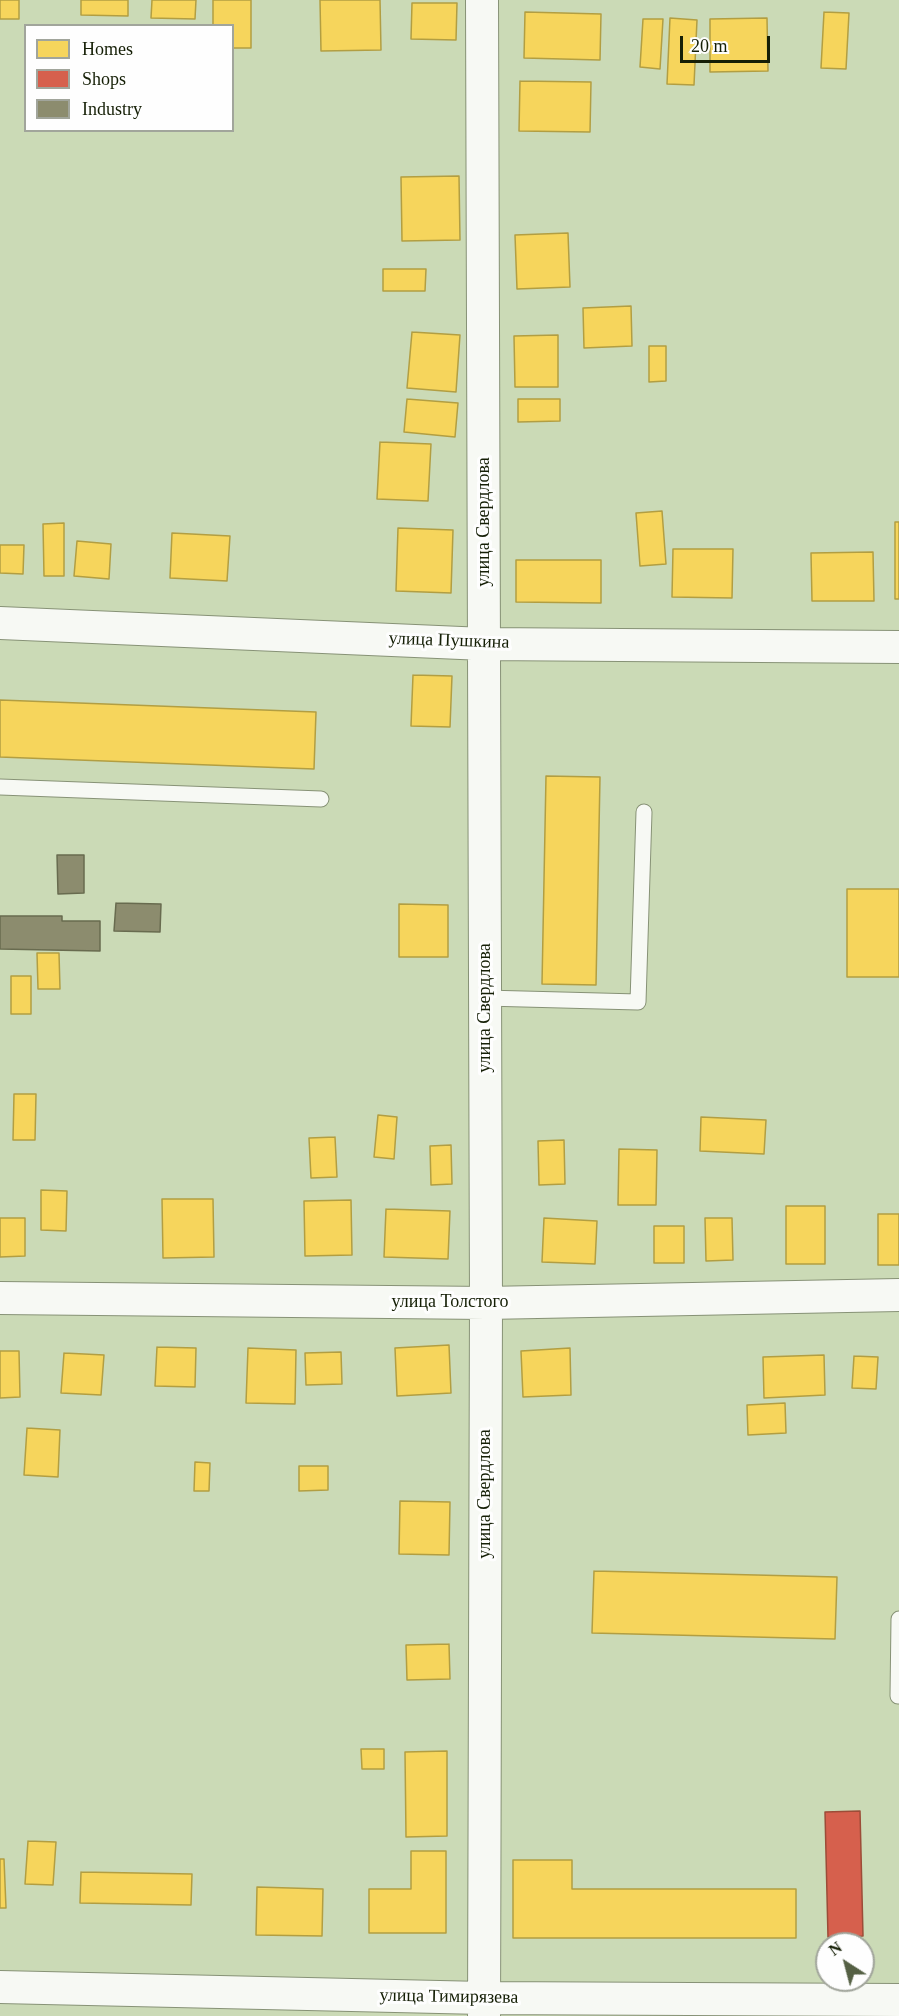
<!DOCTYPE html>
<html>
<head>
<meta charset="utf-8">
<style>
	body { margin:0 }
	#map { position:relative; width:899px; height:2016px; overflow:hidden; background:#cbdab6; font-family:"Times New Roman",serif }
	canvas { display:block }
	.legend { position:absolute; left:24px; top:24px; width:210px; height:108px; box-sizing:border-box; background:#fefefe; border:2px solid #a1a59b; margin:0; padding:8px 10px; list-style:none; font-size:18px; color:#151f06 }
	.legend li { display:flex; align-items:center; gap:12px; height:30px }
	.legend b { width:30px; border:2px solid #a1a59b }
	.north { position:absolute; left:815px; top:1932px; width:60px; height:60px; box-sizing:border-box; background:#fefefe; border:2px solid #a1a59b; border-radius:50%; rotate:324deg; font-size:16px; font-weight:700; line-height:24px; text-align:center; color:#151f06 }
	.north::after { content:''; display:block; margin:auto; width:21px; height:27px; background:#556044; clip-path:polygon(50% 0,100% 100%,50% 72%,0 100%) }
	.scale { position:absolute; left:680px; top:36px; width:90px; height:27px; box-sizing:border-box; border:3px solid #151f06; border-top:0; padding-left:8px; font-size:18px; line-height:21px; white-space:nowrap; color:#151f06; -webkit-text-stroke:4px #fefefe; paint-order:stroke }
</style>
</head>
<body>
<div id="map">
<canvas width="899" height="2016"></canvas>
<ul class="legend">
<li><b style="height:16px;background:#f6d55c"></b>Homes</li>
<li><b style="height:16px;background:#d6604d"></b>Shops</li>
<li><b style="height:16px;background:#8c8c6e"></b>Industry</li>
</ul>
<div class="north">N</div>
<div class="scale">20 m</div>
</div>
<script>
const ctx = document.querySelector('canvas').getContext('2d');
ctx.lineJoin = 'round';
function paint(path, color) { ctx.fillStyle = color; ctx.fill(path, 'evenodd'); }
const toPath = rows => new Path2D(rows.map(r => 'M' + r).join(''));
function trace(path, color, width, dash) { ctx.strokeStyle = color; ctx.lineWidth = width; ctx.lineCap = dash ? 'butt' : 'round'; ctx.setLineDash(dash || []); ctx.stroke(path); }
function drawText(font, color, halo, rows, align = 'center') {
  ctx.font = font + ' "Times New Roman",serif'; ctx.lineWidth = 6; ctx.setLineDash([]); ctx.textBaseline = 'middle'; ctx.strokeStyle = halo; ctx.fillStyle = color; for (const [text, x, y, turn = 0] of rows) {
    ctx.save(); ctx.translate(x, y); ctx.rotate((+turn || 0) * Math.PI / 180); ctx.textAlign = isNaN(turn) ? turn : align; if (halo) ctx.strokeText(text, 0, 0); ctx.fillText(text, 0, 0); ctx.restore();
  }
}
const homes = toPath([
	[0,0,19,0,19,19,0,19,0,0],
	[81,0,128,0,128,16,81,15,81,0],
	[152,0,196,0,195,19,151,18,152,0],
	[213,0,251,0,251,48,232,48,232,26,213,26,213,0],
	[320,0,380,0,381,50,321,51,320,0],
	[412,3,457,3,456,40,411,39,412,3],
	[525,12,601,14,600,60,524,58,525,12],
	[824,12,849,13,846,69,821,68,824,12],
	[670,18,697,20,694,85,667,84,670,18],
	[767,18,768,71,710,72,710,19,767,18],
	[643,19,663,19,660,69,640,67,643,19],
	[520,81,591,82,590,132,519,131,520,81],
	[459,176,460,240,402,241,401,177,459,176],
	[568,233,570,287,517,289,515,235,568,233],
	[383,269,426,269,425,291,383,291,383,269],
	[631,306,632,346,584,348,583,308,631,306],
	[412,332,460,335,456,392,407,388,412,332],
	[558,335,558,387,515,387,514,336,558,335],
	[649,346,666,346,666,381,649,382,649,346],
	[407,399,458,403,455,437,404,432,407,399],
	[518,399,560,399,560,421,518,422,518,399],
	[380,442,431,444,428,501,377,499,380,442],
	[662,511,666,564,640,566,636,513,662,511],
	[895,522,899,522,899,599,895,599,895,522],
	[64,523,64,576,44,576,43,524,64,523],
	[398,528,453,530,451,593,396,591,398,528],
	[172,533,230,536,227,581,170,578,172,533],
	[77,541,111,544,109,579,74,576,77,541],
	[0,545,24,545,23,574,0,573,0,545],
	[673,549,733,549,732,598,672,597,673,549],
	[873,552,874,601,812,601,811,553,873,552],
	[516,560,601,560,601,603,516,602,516,560],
	[413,675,452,676,450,727,411,726,413,675],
	[0,700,316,712,314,769,0,757,0,700],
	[546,776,600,777,596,985,542,984,546,776],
	[847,889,899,889,899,977,847,977,847,889],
	[399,904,448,905,448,957,399,957,399,904],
	[37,953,59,953,60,989,38,989,37,953],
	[11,976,31,976,31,1014,11,1014,11,976],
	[14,1094,36,1094,35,1140,13,1140,14,1094],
	[378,1115,397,1117,394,1159,374,1157,378,1115],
	[701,1117,766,1120,764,1154,700,1151,701,1117],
	[335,1137,337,1177,311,1178,309,1138,335,1137],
	[564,1140,565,1184,539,1185,538,1141,564,1140],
	[451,1145,452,1184,431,1185,430,1146,451,1145],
	[619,1149,657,1150,656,1205,618,1205,619,1149],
	[41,1190,67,1191,66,1231,41,1230,41,1190],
	[162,1199,213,1199,214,1257,163,1258,162,1199],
	[351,1200,352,1255,305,1256,304,1201,351,1200],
	[786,1206,825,1206,825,1264,786,1264,786,1206],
	[386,1209,450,1211,448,1259,384,1257,386,1209],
	[878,1214,899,1214,899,1265,878,1265,878,1214],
	[0,1218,25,1218,25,1256,0,1257,0,1218],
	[544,1218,597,1221,595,1264,542,1262,544,1218],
	[705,1218,732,1218,733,1260,706,1261,705,1218],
	[654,1226,684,1226,684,1263,654,1263,654,1226],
	[449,1345,451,1393,397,1396,395,1348,449,1345],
	[157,1347,196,1348,195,1387,155,1386,157,1347],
	[248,1348,296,1350,295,1404,246,1403,248,1348],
	[570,1348,571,1395,523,1397,521,1351,570,1348],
	[0,1351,19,1351,20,1397,0,1398,0,1351],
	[341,1352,342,1384,306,1385,305,1353,341,1352],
	[64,1353,104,1355,101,1395,61,1393,64,1353],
	[824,1355,825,1395,764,1398,763,1357,824,1355],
	[854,1356,878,1357,876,1389,852,1388,854,1356],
	[785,1403,786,1433,748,1435,747,1405,785,1403],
	[27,1428,60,1430,58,1477,24,1475,27,1428],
	[195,1462,210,1463,209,1491,194,1491,195,1462],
	[299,1466,328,1466,328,1490,299,1491,299,1466],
	[400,1501,450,1502,449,1555,399,1554,400,1501],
	[594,1571,837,1577,835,1639,592,1633,594,1571],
	[449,1644,450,1679,407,1680,406,1645,449,1644],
	[361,1749,384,1749,384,1769,362,1769,361,1749],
	[447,1751,447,1836,406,1837,405,1752,447,1751],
	[28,1841,56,1842,53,1885,25,1884,28,1841],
	[411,1851,446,1851,446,1933,369,1933,369,1889,411,1889,411,1851],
	[0,1859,4,1859,6,1908,0,1908,0,1859],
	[513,1860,572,1860,572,1889,796,1889,796,1938,513,1938,513,1860],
	[81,1872,192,1874,191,1905,80,1903,81,1872],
	[257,1887,323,1889,322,1936,256,1935,257,1887]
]);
const shops = toPath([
	[860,1811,863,1936,828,1937,825,1812,860,1811]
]);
const industry = toPath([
	[57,855,84,855,84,893,58,894,57,855],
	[116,903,161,904,160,932,114,931,116,903],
	[0,916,62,916,62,921,100,921,100,951,0,949,0,916]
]);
const service = toPath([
	[0,787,321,799],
	[485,998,638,1002,644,812],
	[898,1696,899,1619]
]);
const minor = toPath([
	[482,0,486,1303,484,2016],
	[0,623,484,644,899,647],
	[0,1298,486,1303,899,1295],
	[0,1987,483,1998,899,2000]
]);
const streetNames = [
	["улица Свердлова",484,522,-90],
	["улица Пушкина",449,641,2],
	["улица Свердлова",485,1008,-90],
	["улица Толстого",450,1302],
	["улица Свердлова",485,1494,-90],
	["улица Тимирязева",449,1997,1]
];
paint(homes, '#f6d55c');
trace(homes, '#b29e42', 1.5);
paint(shops, '#d6604d');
trace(shops, '#9c4c38', 1.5);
paint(industry, '#8c8c6e');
trace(industry, '#686b4f', 1.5);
trace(service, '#879276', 17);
trace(minor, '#879276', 34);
trace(service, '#f7f9f4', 15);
trace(minor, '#f7f9f4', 32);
drawText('18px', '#151f06', '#fefefe', streetNames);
</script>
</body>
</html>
